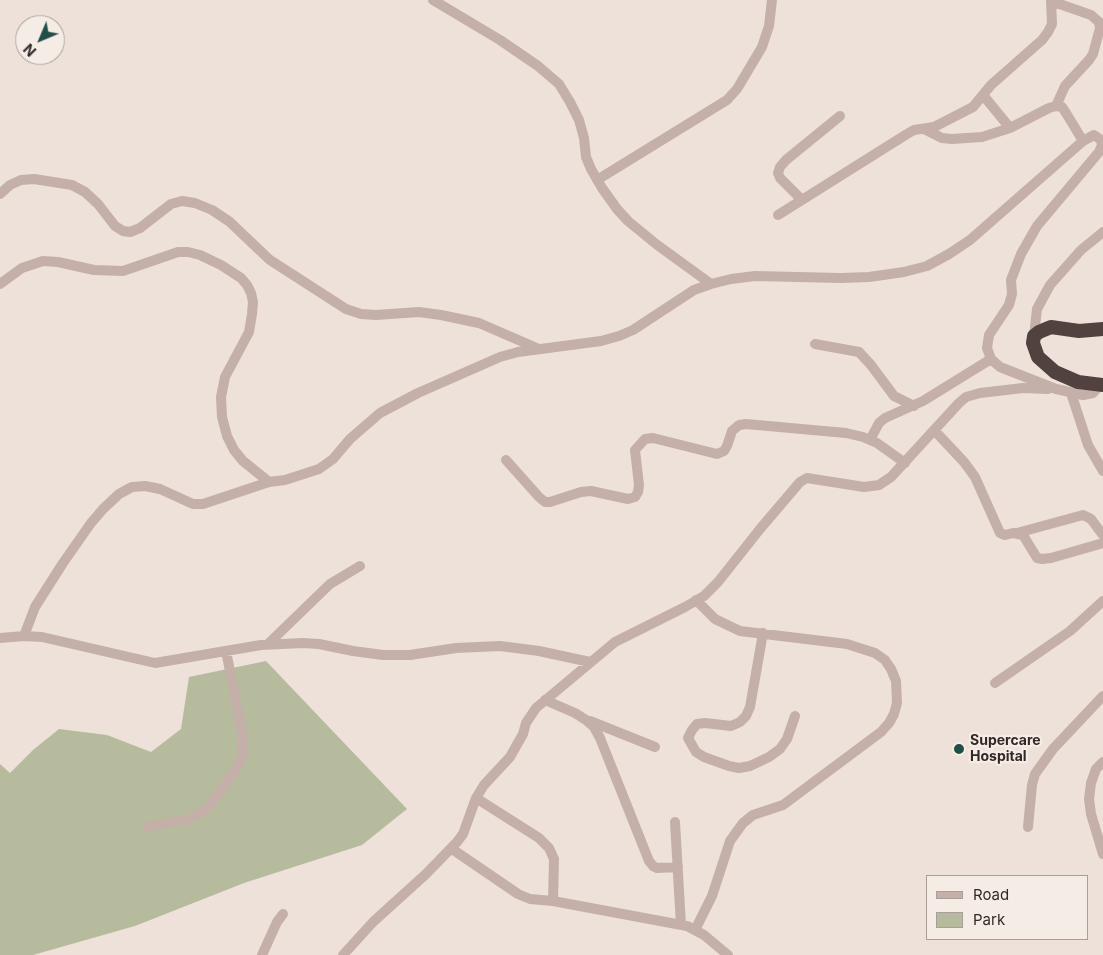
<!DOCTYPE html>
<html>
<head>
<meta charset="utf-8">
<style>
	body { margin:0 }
	#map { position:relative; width:1103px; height:955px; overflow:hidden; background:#eee1da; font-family:Inter,sans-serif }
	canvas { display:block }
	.legend { position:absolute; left:926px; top:875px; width:162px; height:65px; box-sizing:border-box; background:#f6ece6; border:1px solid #a89e9a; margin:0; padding:6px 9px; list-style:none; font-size:15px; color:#322927 }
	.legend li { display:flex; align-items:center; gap:10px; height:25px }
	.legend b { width:25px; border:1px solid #a89e9a }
	.north { position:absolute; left:15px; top:15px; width:50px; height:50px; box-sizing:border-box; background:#f6ece6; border:1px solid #a89e9a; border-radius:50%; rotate:225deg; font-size:14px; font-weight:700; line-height:20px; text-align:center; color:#322927 }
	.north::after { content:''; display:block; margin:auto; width:18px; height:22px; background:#224e49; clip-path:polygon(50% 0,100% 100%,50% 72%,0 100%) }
</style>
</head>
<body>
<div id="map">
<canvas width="1103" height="955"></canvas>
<ul class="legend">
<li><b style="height:6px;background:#c4b0a8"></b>Road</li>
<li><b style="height:14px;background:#b6bb9d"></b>Park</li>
</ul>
<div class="north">N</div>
</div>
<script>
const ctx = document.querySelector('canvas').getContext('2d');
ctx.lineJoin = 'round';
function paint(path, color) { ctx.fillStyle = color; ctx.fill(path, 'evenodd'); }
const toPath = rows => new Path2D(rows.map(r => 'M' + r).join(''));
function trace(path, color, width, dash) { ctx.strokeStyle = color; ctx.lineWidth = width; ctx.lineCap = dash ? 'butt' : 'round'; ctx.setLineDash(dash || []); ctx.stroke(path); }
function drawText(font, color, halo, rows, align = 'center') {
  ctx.font = font + ' Inter,sans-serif'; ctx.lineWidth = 4.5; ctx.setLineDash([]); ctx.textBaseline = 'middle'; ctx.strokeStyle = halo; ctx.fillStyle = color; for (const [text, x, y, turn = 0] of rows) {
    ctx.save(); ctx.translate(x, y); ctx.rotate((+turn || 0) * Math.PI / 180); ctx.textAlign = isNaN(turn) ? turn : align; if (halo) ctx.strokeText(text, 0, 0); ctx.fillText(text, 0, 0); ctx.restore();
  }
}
const green = toPath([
	[266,661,407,809,362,845,244,883,135,926,33,955,0,955,0,764,10,773,33,750,59,729,107,735,151,752,181,729,189,677]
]);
const minor = toPath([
	[433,0,500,40,538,66,559,84,570,102,579,120,584,138,586,157,591,169,602,188,617,209,628,221,656,244,711,284],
	[1051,1,1091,15,1099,22,1100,28,1093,54,1089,60,1065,86,1056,106],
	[983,95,1010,128],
	[924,129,942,138,952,139,982,137,1010,128,1049,108,1056,106,1062,107,1066,113,1083,141],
	[597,180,727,100,737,89,762,47,769,26,772,0],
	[0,194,10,185,21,180,34,179,72,185,85,192,98,204,115,226,123,231,130,232,140,228,171,204,182,201,195,203,212,210,230,222,270,260,346,309,361,314,376,315,419,312,441,315,479,323,539,349],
	[802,200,780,178,778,173,780,167,786,160,840,116],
	[778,215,907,134,914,130,934,127,973,107,991,85,1042,40,1048,32,1052,24,1051,0],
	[0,284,22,268,43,261,58,262,94,270,123,271,178,252,188,252,200,255,221,265,241,278,247,285,251,293,253,302,252,314,249,332,225,377,221,397,222,417,227,436,234,450,243,461,269,482,285,480,319,469,333,459,350,439,380,413,418,393,500,357,518,352,601,341,619,336,633,330,694,290,711,284,731,279,755,276,841,278,869,277,904,272,927,266,949,254,970,240,1083,141,1094,135,1101,140,1102,145,1099,152,1037,226,1021,254,1011,280,1012,294,1009,305,989,335,987,348,991,359,1000,367,1056,389,1083,395,1093,393,1099,386],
	[1034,336,1037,309,1050,285,1081,250,1103,232],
	[815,344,859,352,871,365,894,396,914,406],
	[1071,393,1088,445,1103,471],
	[934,430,964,462,975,477,1000,533,1005,535,1013,533,1023,535,1037,558,1042,559,1051,558,1103,543],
	[870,440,879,423,885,418,923,401,991,359],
	[506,460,539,497,545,502,550,502,581,492,591,491,628,499,635,497,638,492,639,485,635,450,645,439,653,438,717,454,724,451,727,446,732,431,739,425,746,424,846,433,863,437,877,443,905,463],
	[1017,533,1083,515,1091,519,1103,535],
	[763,633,750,707,746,716,740,722,731,726,705,723,697,724,692,730,688,738,696,752,704,757,729,766,739,768,750,766,769,757,780,749,787,739,795,716],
	[24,636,35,607,63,563,91,523,103,509,119,494,132,487,145,486,160,489,193,504,203,504,269,482],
	[0,638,24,636,42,637,155,663,261,645,303,643,319,644,353,651,383,655,410,655,456,648,500,646,539,651,590,662],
	[268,644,330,584,360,566],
	[995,683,1070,631,1103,601],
	[545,700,575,713,586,720,594,727,600,738,649,861,653,866,657,868,678,867],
	[590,721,655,747],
	[1103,762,1096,769,1091,783,1089,799,1091,814,1103,854],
	[476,798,539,838,549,848,554,859,553,901],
	[675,822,681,925],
	[148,826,187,820,205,810,211,804,238,766,242,757,243,737,226,651],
	[1028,827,1032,785,1035,774,1053,749,1103,696],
	[452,849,518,894,530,899,553,901,687,926,704,935,728,955],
	[695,930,712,896,730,841,743,823,753,815,783,805,881,732,889,723,894,714,897,703,896,681,891,669,885,660,875,653,847,644,740,631,715,619,696,600],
	[262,955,277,922,283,914],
	[343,955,373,922,426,874,457,842,463,834,476,798,484,785,510,757,523,734,526,723,536,708,615,642,685,607,704,596,718,582,760,529,800,482,807,478,864,487,879,485,891,477,959,403,966,397,980,393,1023,388,1048,389]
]);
const highway = toPath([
	[1103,329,1079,331,1051,327,1039,332,1034,336,1033,343,1038,357,1055,372,1078,382,1103,385]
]);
const markers = [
	[959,749,6,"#224e49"]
];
const poiNames = [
	["Supercare",970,741],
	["Hospital",970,757]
];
paint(green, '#b6bb9d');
trace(minor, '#c4b0a8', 10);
trace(highway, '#52423f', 14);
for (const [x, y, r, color] of markers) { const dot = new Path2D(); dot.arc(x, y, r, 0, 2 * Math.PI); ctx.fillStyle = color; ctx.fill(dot); trace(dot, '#f6ece6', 2); }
drawText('bold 14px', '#322927', '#f6ece6', poiNames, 'left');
</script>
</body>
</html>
